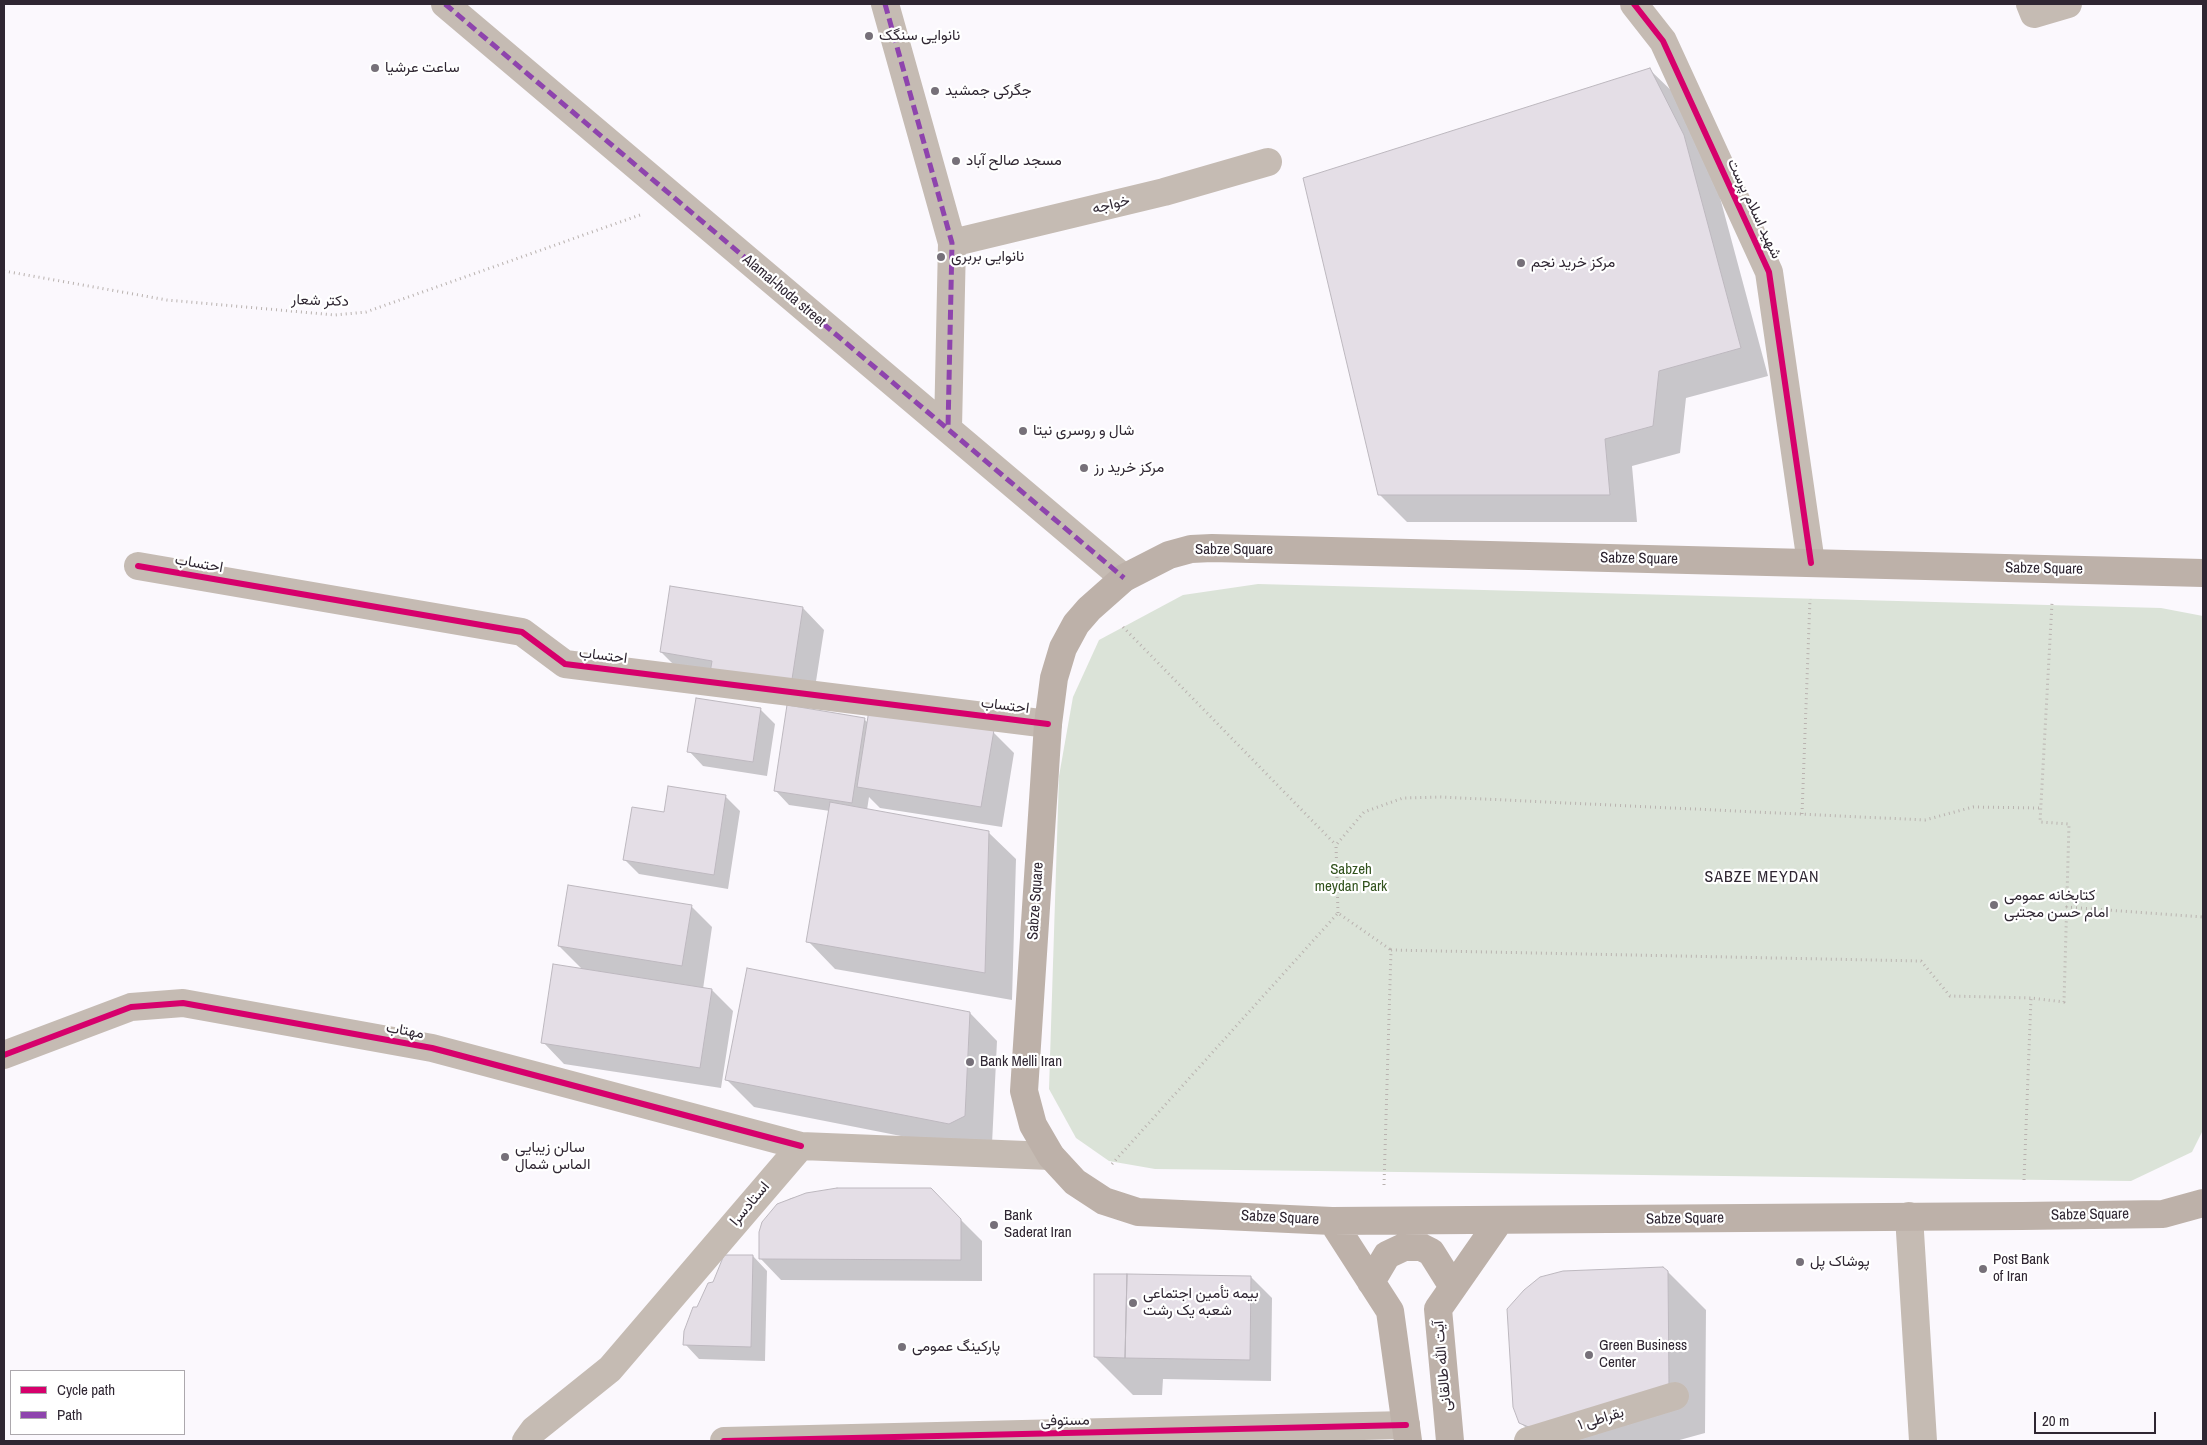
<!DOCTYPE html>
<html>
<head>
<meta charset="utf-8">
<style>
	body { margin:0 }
	#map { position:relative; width:2207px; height:1445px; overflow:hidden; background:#fbf8fd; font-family:"Archivo Narrow",sans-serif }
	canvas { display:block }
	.frame { position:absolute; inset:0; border:5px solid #2f2632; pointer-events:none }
	.legend { position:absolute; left:10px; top:1370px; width:175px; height:65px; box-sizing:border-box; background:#fff; border:1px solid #aca8ad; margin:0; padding:6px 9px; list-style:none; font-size:15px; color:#2f2632 }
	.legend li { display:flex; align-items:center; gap:10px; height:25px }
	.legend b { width:25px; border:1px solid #aca8ad }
	.scale { position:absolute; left:2034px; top:1412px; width:122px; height:22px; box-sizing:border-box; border:2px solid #2f2632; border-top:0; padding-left:6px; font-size:15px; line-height:18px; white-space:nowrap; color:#2f2632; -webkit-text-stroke:4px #fff; paint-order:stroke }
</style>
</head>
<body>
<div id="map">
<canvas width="2207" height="1445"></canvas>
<div class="frame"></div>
<ul class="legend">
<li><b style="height:6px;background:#d6006c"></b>Cycle path</li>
<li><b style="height:6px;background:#8e44ad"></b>Path</li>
</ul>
<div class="scale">20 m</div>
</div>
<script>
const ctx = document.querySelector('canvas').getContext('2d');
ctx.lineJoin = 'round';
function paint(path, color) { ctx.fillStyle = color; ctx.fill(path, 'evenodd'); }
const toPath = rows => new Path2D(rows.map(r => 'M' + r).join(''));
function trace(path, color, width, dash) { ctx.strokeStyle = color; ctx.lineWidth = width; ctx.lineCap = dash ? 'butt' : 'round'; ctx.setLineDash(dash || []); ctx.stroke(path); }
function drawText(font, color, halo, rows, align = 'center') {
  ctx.font = font + ' "Archivo Narrow",Vazirmatn,sans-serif'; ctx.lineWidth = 4.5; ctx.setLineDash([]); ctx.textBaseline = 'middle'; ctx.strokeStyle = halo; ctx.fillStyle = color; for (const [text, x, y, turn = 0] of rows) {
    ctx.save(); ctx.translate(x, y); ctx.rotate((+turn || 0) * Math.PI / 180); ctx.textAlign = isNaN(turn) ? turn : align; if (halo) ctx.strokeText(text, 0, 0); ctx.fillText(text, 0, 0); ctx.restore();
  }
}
const green = toPath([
	[1258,584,2161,608,2203,616,2203,1130,2192,1152,2131,1181,1155,1169,1109,1161,1076,1138,1049,1089,1059,776,1073,697,1099,640,1183,595]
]);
const shadow = toPath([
	[1650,70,1678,97,1711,164,1768,376,1686,398,1680,453,1632,466,1637,522,1407,522,1379,494],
	[803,608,824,630,812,707,682,673,661,652],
	[761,710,775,724,767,776,703,766,689,751],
	[864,719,868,723,993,732,1014,753,1002,827,880,808,869,797,867,810,988,832,1016,859,1012,1000,835,969,808,941,830,811,789,805,775,790],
	[725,796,740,811,728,889,639,874,625,860,665,813],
	[691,906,712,927,703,989,712,990,733,1011,721,1088,564,1064,543,1042,583,970,559,946],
	[970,1013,997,1041,992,1144,977,1151,754,1107,727,1080],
	[837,1189,931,1190,982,1241,982,1281,781,1280,760,1258,778,1205,791,1198],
	[753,1256,767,1271,765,1361,699,1359,685,1344,698,1308,714,1283],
	[1668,1272,1706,1310,1705,1433,1676,1441,1539,1441,1520,1422],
	[1251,1277,1272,1298,1271,1381,1163,1379,1162,1395,1133,1395,1095,1357]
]);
const building = toPath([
	[1650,68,1684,135,1741,348,1659,371,1653,426,1605,439,1610,495,1378,495,1303,178,1650,68],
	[670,586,803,607,791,686,710,673,712,661,660,652,670,586],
	[696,698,761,708,753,762,687,752,696,698],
	[787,705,865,718,852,803,774,791,787,705],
	[869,710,994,730,981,807,857,787,869,710],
	[668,786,726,795,714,875,623,860,632,807,664,812,668,786],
	[830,802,989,831,985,973,806,942,830,802],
	[568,885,692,905,682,966,558,946,568,885],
	[553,964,712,989,700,1068,541,1043,553,964],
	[747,968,970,1012,965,1116,949,1124,725,1080,747,968],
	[837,1188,931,1188,961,1219,961,1260,759,1259,759,1232,762,1222,777,1204,806,1193,837,1188],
	[724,1255,753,1255,751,1347,683,1345,684,1331,693,1307,697,1307,708,1283,713,1282,724,1255],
	[1663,1267,1668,1271,1669,1386,1543,1433,1519,1423,1513,1407,1507,1309,1524,1290,1540,1277,1563,1271,1663,1267],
	[1094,1274,1127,1274,1125,1358,1094,1357,1094,1274],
	[1127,1274,1251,1276,1250,1360,1125,1358,1127,1274]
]);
const path = toPath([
	[4,271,167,300,335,315,366,312,640,215],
	[1123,627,1336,845],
	[1802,814,1810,599],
	[2066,907,2203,917],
	[1338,913,1336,845,1364,812,1403,798,1441,797,1925,820,1973,807,2040,808],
	[1112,1164,1338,913,1391,950],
	[2024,1180,2031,998,2064,1002,2069,824,2040,822,2052,603],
	[1384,1185,1391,950,1921,961,1950,996,2031,998]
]);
const minor = toPath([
	[445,4,1124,578],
	[885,4,952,243,948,428],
	[1634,4,1663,41,1769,272,1811,563],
	[2030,4,2034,14,2068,4],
	[952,243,1164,192,1268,162],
	[138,566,522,632,565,664,1048,724],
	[4,1055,131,1007,183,1003,432,1048,801,1146],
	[1909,1216,1923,1441],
	[526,1441,534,1430,610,1369,801,1146,1051,1156],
	[724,1441,1406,1425],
	[1528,1441,1675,1396]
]);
const major = toPath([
	[2203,573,1212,548,1191,549,1169,555,1124,578,1089,609,1076,624,1063,648,1054,678,1048,724,1024,1091,1033,1125,1051,1156,1075,1182,1104,1201,1138,1212,1332,1221,2022,1216,2163,1214,2203,1203],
	[1332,1221,1390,1311,1408,1441],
	[1371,1282,1387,1255,1404,1247,1421,1247,1431,1252,1453,1287],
	[1450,1441,1438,1309,1500,1220]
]);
const quiet = toPath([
	[445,4,1124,578],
	[885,4,952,243,948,428]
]);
const cycleway = toPath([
	[1634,4,1663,41,1769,272,1811,563],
	[138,566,522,632,565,664,1048,724],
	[4,1055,131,1007,183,1003,432,1048,801,1146],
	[724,1441,1406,1425]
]);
const markers = [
	[869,36,5,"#767079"],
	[375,68,5,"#767079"],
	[935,91,5,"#767079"],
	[956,161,5,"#767079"],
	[941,257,5,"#767079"],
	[1521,263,5,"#767079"],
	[1023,431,5,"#767079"],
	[1084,468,5,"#767079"],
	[1994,905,5,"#767079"],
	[970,1062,5,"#767079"],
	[505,1157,5,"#767079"],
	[994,1225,5,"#767079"],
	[1800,1262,5,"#767079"],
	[1983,1269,5,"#767079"],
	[1133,1303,5,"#767079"],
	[902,1347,5,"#767079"],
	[1589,1355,5,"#767079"]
];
const poiNames = [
	["نانوایی سنگک",879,36],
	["ساعت عرشیا",385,68],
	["جگرکی جمشید",945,91],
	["مسجد صالح آباد",966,161],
	["نانوایی بربری",951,257],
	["مرکز خرید نجم",1531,263],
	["شال و روسری نیتا",1033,431],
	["مرکز خرید رز",1094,468],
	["کتابخانه عمومی",2004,896],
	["امام حسن مجتبی",2004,913],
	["Bank Melli Iran",980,1062],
	["سالن زیبایی",515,1148],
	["الماس شمال",515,1165],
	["Bank",1004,1216],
	["Saderat Iran",1004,1233],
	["Post Bank",1993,1260],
	["of Iran",1993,1277],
	["پوشاک پل",1810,1262],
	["بیمه تأمین اجتماعی",1143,1294],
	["شعبه یک رشت",1143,1311],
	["Green Business",1599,1346],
	["Center",1599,1363],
	["پارکینگ عمومی",912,1347]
];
const streetNames = [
	["خواجه",1111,205,-14],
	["شهید اسلام پرست",1754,209,65],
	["Alamal-hoda street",784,291,40],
	["دکتر شعار",320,301,2],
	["Sabze Square",1234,550],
	["Sabze Square",1639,559,1],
	["احتساب",199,564,10],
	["Sabze Square",2044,569,1],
	["احتساب",603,656,7],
	["احتساب",1005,706,7],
	["Sabze Square",1036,901,-86],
	["مهتاب",405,1031,10],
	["استادسرا",750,1204,-50],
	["Sabze Square",2090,1215,-1],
	["Sabze Square",1280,1218,3],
	["Sabze Square",1685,1219,-1],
	["آیت الله طالقانی",1443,1366,-95],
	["بقراطی ۱",1601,1419,-17],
	["مستوفی",1065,1421,-1]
];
const parkNames = [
	["Sabzeh",1351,870],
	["meydan Park",1351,887]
];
const neighbourhoodNames = [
	["SABZE MEYDAN",1762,878]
];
paint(green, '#dbe3d8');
paint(shadow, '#0003');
paint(building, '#e4dee6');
trace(building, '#bdb8bf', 1);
trace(path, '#b9b2af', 3, [1, 4]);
trace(minor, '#c5bbb3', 28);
trace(major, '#bdb1a9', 28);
trace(quiet, '#8e44ad', 5, [10, 5]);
trace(cycleway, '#d6006c', 6);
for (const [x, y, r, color] of markers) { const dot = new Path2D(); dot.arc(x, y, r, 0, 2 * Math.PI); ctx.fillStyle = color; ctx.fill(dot); trace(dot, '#fff', 2); }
drawText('15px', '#2f2632', '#fff', poiNames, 'left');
drawText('15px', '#2f2632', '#fff', streetNames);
drawText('15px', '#31521d', '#fff', parkNames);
ctx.letterSpacing = '1px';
drawText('16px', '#2f2632', '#fff', neighbourhoodNames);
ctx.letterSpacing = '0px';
</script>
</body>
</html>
